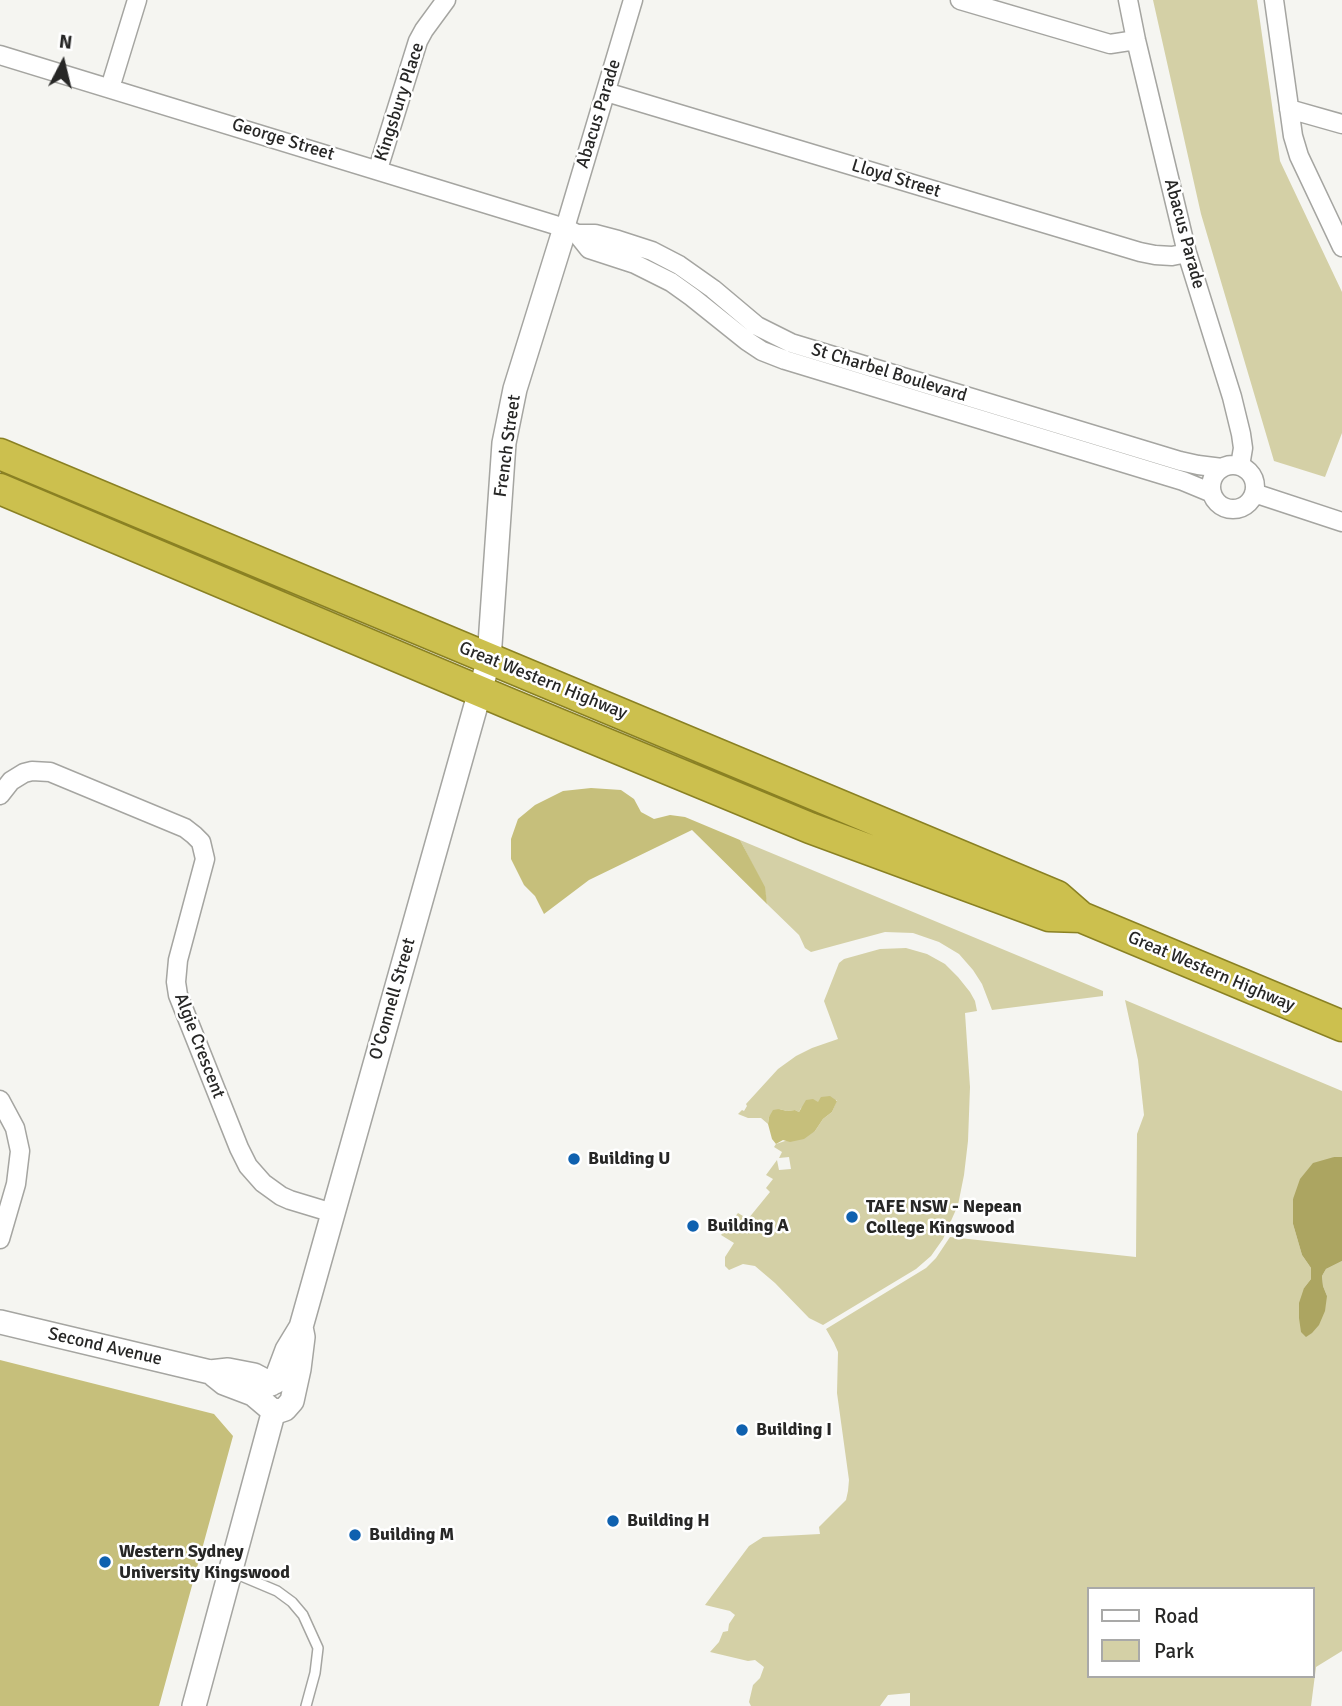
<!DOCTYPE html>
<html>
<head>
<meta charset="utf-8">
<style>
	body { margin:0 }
	#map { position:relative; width:1342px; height:1706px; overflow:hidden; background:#f5f5f1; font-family:Signika,sans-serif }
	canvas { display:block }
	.legend { position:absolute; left:1087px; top:1587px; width:228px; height:91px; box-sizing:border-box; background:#fff; border:2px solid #a9a9a8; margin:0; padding:9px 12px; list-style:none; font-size:21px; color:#272726 }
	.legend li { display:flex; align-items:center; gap:14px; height:35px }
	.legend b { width:35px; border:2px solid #a9a9a8 }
	.north { position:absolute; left:28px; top:28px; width:70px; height:70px; -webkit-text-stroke:5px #fff; paint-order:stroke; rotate:7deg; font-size:19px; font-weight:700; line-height:28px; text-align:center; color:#272726 }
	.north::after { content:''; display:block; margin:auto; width:24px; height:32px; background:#272726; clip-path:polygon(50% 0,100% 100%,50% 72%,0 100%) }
</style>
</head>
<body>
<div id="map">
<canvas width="1342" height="1706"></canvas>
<ul class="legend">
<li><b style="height:9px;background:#fff"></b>Road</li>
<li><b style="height:19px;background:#d4d0a6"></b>Park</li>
</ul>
<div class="north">N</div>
</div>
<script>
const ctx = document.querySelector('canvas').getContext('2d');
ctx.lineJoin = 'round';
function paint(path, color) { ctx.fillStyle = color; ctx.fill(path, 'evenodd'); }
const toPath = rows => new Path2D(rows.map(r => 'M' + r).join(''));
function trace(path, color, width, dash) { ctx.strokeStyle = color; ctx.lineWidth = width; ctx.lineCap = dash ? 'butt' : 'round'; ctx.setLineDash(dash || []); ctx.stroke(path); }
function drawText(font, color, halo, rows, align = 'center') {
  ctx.font = font + ' Signika,sans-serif'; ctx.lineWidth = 5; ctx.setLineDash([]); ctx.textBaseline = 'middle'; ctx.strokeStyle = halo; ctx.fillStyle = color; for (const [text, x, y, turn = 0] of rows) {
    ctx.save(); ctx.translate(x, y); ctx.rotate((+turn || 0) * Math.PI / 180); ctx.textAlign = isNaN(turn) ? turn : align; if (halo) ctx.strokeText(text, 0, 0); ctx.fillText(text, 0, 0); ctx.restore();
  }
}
const green = toPath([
	[1153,0,1257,0,1280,161,1342,292,1342,433,1325,477,1274,461,1201,214],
	[740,840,1103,991,1103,996,992,1010,982,984,973,970,959,954,939,942,913,933,885,932,811,952,805,948,799,935,767,904,764,887],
	[906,948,927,954,945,964,958,977,970,992,975,1001,977,1011,965,1013,970,1087,968,1141,964,1175,958,1205,943,1239,931,1256,916,1269,823,1325,809,1318,775,1283,755,1266,743,1264,729,1270,725,1266,725,1257,734,1243,721,1235,738,1213,748,1219,770,1192,766,1188,773,1179,766,1175,777,1160,779,1170,791,1169,789,1157,779,1158,782,1152,774,1147,776,1144,815,1131,823,1119,832,1112,837,1100,818,1102,801,1108,799,1112,795,1110,787,1111,779,1109,769,1117,768,1124,761,1118,748,1118,738,1114,742,1110,744,1111,747,1106,746,1104,778,1069,796,1056,812,1048,838,1039,824,1001,839,963,844,959,880,949],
	[1125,1000,1342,1091,1342,1157,1334,1157,1293,1199,1293,1224,1302,1255,1311,1268,1311,1279,1304,1288,1327,1296,1323,1286,1322,1276,1326,1269,1342,1261,1342,1651,1316,1667,1311,1706,910,1706,910,1693,888,1695,880,1706,751,1706,749,1702,753,1685,760,1678,764,1667,755,1660,748,1661,710,1652,719,1642,723,1632,728,1631,729,1624,735,1615,730,1611,705,1605,749,1546,763,1537,820,1534,819,1527,846,1500,848,1491,849,1480,837,1393,838,1352,834,1343,826,1329,926,1268,936,1258,950,1237,1136,1257,1137,1134,1144,1115,1138,1060],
	[1088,1589,1312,1589,1312,1676,1088,1676]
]);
const forest = toPath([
	[591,788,621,790,634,799,641,812,654,819,670,815,685,817,740,840,765,887,767,904,692,830,589,880,544,914,535,896,524,885,511,859,511,839,518,819,535,805,563,791],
	[830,1096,837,1101,832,1112,823,1119,815,1131,804,1139,790,1142,783,1140,776,1144,772,1139,768,1124,769,1117,773,1110,779,1109,787,1111,795,1110,799,1112,806,1100,813,1099,818,1102,821,1097],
	[0,1360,214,1414,233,1436,159,1706,0,1706]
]);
const water = toPath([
	[1334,1157,1342,1157,1342,1261,1326,1269,1322,1276,1323,1286,1327,1296,1325,1311,1319,1325,1312,1333,1306,1337,1301,1332,1299,1318,1299,1303,1304,1288,1311,1279,1311,1268,1302,1255,1293,1224,1293,1199,1300,1179,1313,1163]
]);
const service = toPath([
	[232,1572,277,1591,292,1602,303,1615,318,1648,315,1673,306,1706]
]);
const minor = toPath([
	[960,0,1110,44,1136,40],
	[1128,0,1136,40,1187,253,1232,397,1241,434,1243,448,1240,466],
	[1274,0,1293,136,1299,156,1342,247],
	[0,55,565,228,577,234,589,249,635,264,671,282,692,297,747,341,762,351,785,360,1183,481,1212,493],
	[110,88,137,0],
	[606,92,1140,252,1155,255,1172,256,1187,253],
	[1289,109,1342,124],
	[378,169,418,41,424,30,446,0],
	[565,228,633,0],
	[577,234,595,234,618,240,652,251,679,265,713,289,757,326,791,343,1180,461,1198,465,1222,468],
	'1211 487a22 22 0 1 1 44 0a22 22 0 1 1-44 0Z',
	[1254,493,1342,522],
	[0,795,11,781,24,773,32,771,50,772,185,828,194,835,201,842,205,859,178,960,176,982,178,995,239,1148,248,1166,263,1183,281,1196,290,1200,333,1213],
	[0,1100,15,1128,20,1151,16,1184,0,1239]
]);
const tertiary = toPath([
	[0,1322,210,1372,228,1370,254,1375,271,1384],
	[214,1375,224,1383,253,1394,272,1410,279,1411,285,1409,292,1401,299,1369,303,1337,301,1327],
	[275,1382,287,1350,301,1327,489,659,504,443,515,389,565,228],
	[194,1706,274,1410]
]);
const trunk = toPath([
	[0,454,1057,896,1081,917,1342,1026],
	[0,489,510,704,810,828,1049,916,1081,917]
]);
const markers = [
	[574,1159,7,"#0f61af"],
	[852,1217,7,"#0f61af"],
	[693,1226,7,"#0f61af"],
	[742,1430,7,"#0f61af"],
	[613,1521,7,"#0f61af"],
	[355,1535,7,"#0f61af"],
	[105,1562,7,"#0f61af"]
];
const streetNames = [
	["Kingsbury Place",400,102,-72],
	["Abacus Parade",599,114,-73],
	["George Street",283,140,17],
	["Lloyd Street",896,179,17],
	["Abacus Parade",1184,234,75],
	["St Charbel Boulevard",889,373,17],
	["French Street",508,446,-82],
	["Great Western Highway",543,681,22],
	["Great Western Highway",1211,972,23],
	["O'Connell Street",393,999,-74],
	["Algie Crescent",199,1046,69],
	["Second Avenue",105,1347,13]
];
const poiNames = [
	["Building U",588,1159],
	["TAFE NSW - Nepean",866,1207],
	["College Kingswood",866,1228],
	["Building A",707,1226],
	["Building I",756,1430],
	["Building H",627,1521],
	["Building M",369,1535],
	["Western Sydney",119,1552],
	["University Kingswood",119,1573]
];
paint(green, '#d4d0a6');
paint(forest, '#c6bf7b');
paint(water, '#aca561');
trace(service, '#a5a5a1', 12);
trace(minor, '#a5a5a1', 21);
trace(tertiary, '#a5a5a1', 26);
trace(trunk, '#8a8123', 33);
trace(service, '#fff', 9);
trace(minor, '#fff', 18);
trace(tertiary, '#fff', 23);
trace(trunk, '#ccc04e', 30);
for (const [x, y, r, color] of markers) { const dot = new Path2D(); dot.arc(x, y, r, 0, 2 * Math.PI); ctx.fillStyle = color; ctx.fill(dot); trace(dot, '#fff', 2.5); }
drawText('18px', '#272726', '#fff', streetNames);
drawText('bold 18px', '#272726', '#fff', poiNames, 'left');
</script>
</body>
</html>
